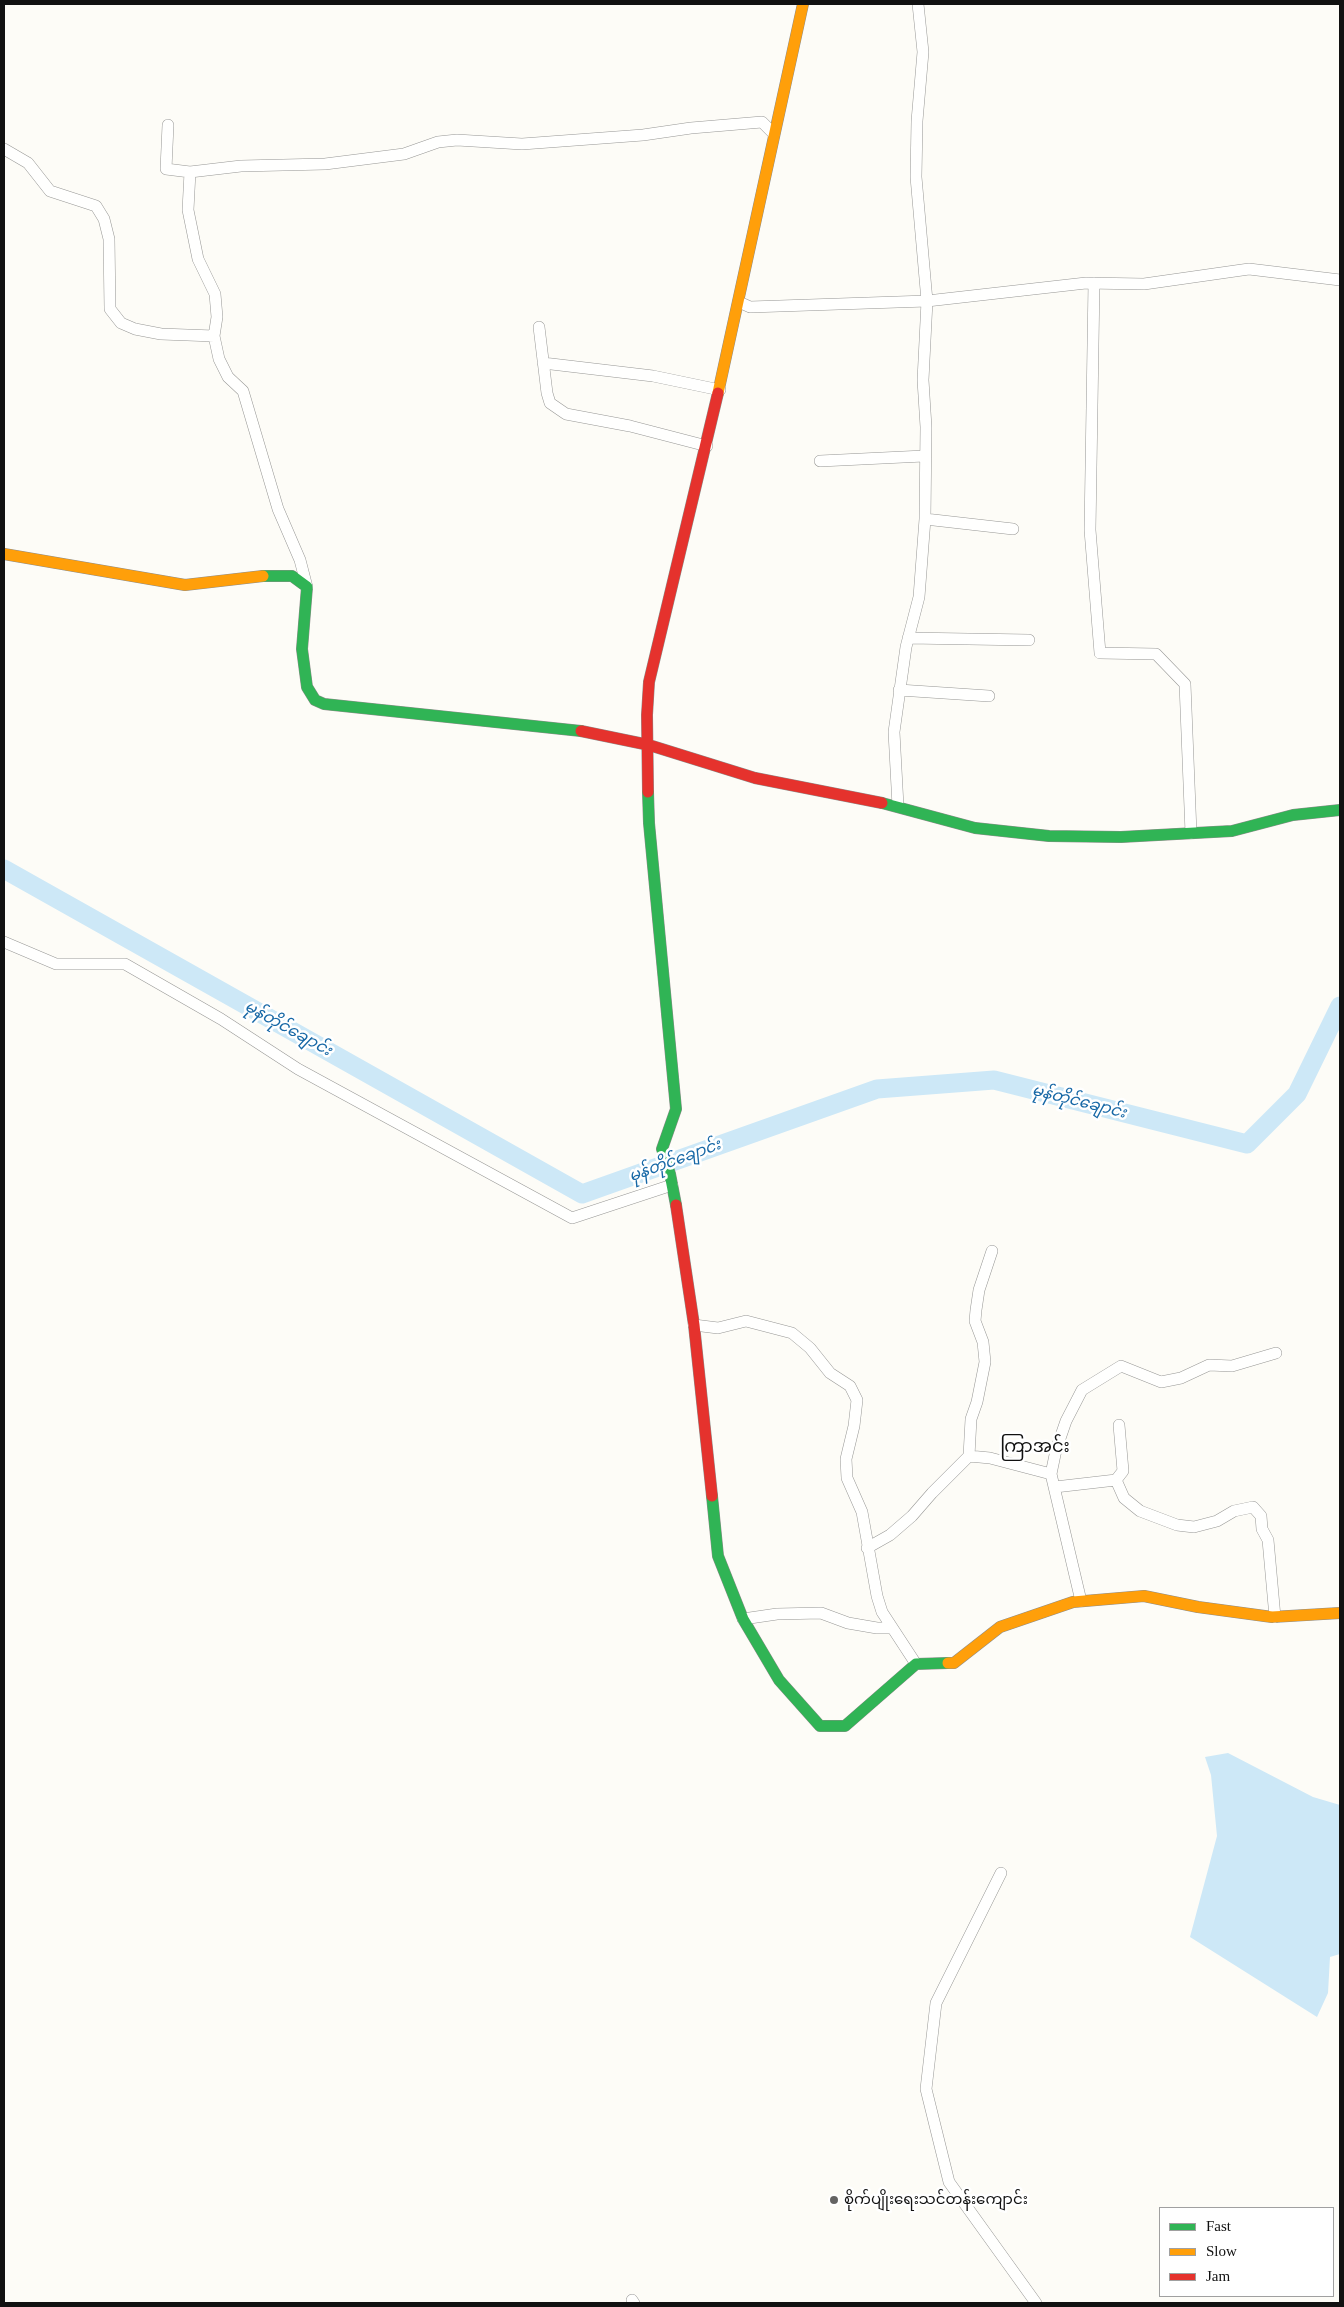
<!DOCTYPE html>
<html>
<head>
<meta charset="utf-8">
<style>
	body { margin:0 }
	#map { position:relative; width:1344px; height:2307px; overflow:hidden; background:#fdfcf7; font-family:"Times New Roman",serif }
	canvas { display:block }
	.frame { position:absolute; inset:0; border:5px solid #111; pointer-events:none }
	.legend { position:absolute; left:1159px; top:2207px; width:175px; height:90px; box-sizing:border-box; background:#fff; border:1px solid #a0a0a0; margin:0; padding:6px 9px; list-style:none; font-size:15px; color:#111 }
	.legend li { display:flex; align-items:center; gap:10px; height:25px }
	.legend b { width:25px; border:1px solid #a0a0a0 }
</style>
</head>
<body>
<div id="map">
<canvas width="1344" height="2307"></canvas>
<div class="frame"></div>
<ul class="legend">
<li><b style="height:6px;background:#30b455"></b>Fast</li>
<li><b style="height:6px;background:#ff9f0a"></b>Slow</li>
<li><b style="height:6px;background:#e5322d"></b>Jam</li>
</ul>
</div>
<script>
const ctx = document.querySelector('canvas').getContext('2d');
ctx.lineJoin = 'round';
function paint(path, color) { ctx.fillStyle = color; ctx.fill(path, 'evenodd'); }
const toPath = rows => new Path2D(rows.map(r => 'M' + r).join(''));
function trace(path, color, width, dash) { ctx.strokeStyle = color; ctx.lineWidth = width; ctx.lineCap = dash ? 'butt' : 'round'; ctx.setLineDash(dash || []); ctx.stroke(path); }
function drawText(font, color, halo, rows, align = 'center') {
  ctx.font = font + ' "Times New Roman","Noto Sans Myanmar",serif'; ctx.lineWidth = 5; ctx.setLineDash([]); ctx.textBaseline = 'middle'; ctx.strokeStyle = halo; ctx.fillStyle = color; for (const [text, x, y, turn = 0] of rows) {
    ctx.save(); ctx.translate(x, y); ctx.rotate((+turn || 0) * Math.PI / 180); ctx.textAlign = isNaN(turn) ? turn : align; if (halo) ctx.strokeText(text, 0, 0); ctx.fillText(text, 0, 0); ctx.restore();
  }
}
const water = toPath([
	[1228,1753,1313,1797,1340,1805,1340,1954,1330,1957,1328,1993,1317,2017,1190,1937,1217,1836,1211,1775,1205,1757]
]);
const river = toPath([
	[4,869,582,1194,877,1089,994,1080,1247,1144,1297,1094,1340,1006]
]);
const street = toPath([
	[168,125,166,169,190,172,188,210,198,259,215,294,217,317,214,336],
	[4,149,28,163,50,191,96,206,104,219,109,239,110,309,121,323,135,329,161,334,214,336,219,359,228,377,243,391,278,509,300,560,307,587],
	[190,172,241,166,325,164,404,154,438,142,457,140,522,144,643,135,691,128,762,122,774,134],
	[1094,283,1090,530,1100,653,1156,654,1185,684,1191,833],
	[739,302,750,307,927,301,1086,283,1144,284,1249,269,1340,280],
	[539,327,547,393,550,403,566,414,630,426,707,446],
	[543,363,653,376,720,390],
	[820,461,924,456],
	[925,519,1013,529],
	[908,638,1029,640],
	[899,690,989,696],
	[898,806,894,732,906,647,919,597,925,519,926,427,923,380,927,301,916,177,917,121,923,52,918,4],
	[4,942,56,964,125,964,221,1019,298,1069,572,1218,672,1185],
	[694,1325,718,1328,746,1321,792,1333,810,1348,830,1373,850,1386,857,1400,854,1426,846,1459,847,1478,862,1512,877,1596,882,1612,916,1664],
	[969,1456,971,1419,977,1402,985,1362,983,1342,975,1321,976,1310,979,1290,992,1251],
	[1051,1474,1056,1450,1066,1421,1082,1390,1121,1366,1161,1382,1181,1378,1209,1365,1232,1366,1276,1353],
	[1116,1480,1123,1471,1119,1425],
	[1055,1487,1116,1480,1124,1498,1140,1511,1177,1525,1194,1527,1217,1521,1234,1511,1253,1507,1261,1516,1262,1529,1268,1540,1275,1617],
	[867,1548,890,1535,912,1516,932,1493,969,1456,990,1458,1051,1474,1081,1601],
	[743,1619,777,1614,821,1613,848,1623,877,1628,892,1628],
	[1001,1873,936,2003,926,2089,949,2182,1036,2303],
	[632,2300,634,2303]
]);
const fast = toPath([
	[263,576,292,576,307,587,302,649,307,687,315,700,324,704,581,731],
	[648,792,649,823,676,1109,662,1149,670,1174,676,1205],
	[882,803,975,828,1049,836,1121,837,1232,831,1293,815,1340,810],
	[712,1496,718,1556,743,1619,779,1680,820,1726,845,1726,916,1664,948,1663]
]);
const slow = toPath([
	[718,393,803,4],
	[4,554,185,585,263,576],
	[948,1663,954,1663,1000,1627,1073,1602,1144,1596,1198,1607,1272,1617,1340,1613]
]);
const jam = toPath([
	[581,731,649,745,755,778,882,803],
	[648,792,647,715,649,682,718,393],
	[676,1205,694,1325,712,1496]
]);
const markers = [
	[834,2200,5,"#646362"]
];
const poiNames = [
	["စိုက်ပျိုးရေးသင်တန်းကျောင်း",844,2200]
];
const waterNames = [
	["မုန်တိုင်ချောင်း",288,1029,29],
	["မုန်တိုင်ချောင်း",1079,1102,14],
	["မုန်တိုင်ချောင်း",675,1161,-20]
];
const quarterNames = [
	["ကြာအင်း",1035,1447]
];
paint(water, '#cde8f7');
trace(river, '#cde8f7', 19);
trace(street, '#979795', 12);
trace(fast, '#8e8d8b', 12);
trace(slow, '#8e8d8b', 12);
trace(jam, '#8e8d8b', 12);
trace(street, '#fffffe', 11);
trace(fast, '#30b455', 11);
trace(slow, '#ff9f0a', 11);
trace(jam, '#e5322d', 11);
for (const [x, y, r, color] of markers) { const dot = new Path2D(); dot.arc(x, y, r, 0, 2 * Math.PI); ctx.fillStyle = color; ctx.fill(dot); trace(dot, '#fff', 2); }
drawText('15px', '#111', '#fff', poiNames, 'left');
drawText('italic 16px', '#1768a6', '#fff', waterNames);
drawText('18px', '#111', '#fff', quarterNames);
</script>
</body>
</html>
